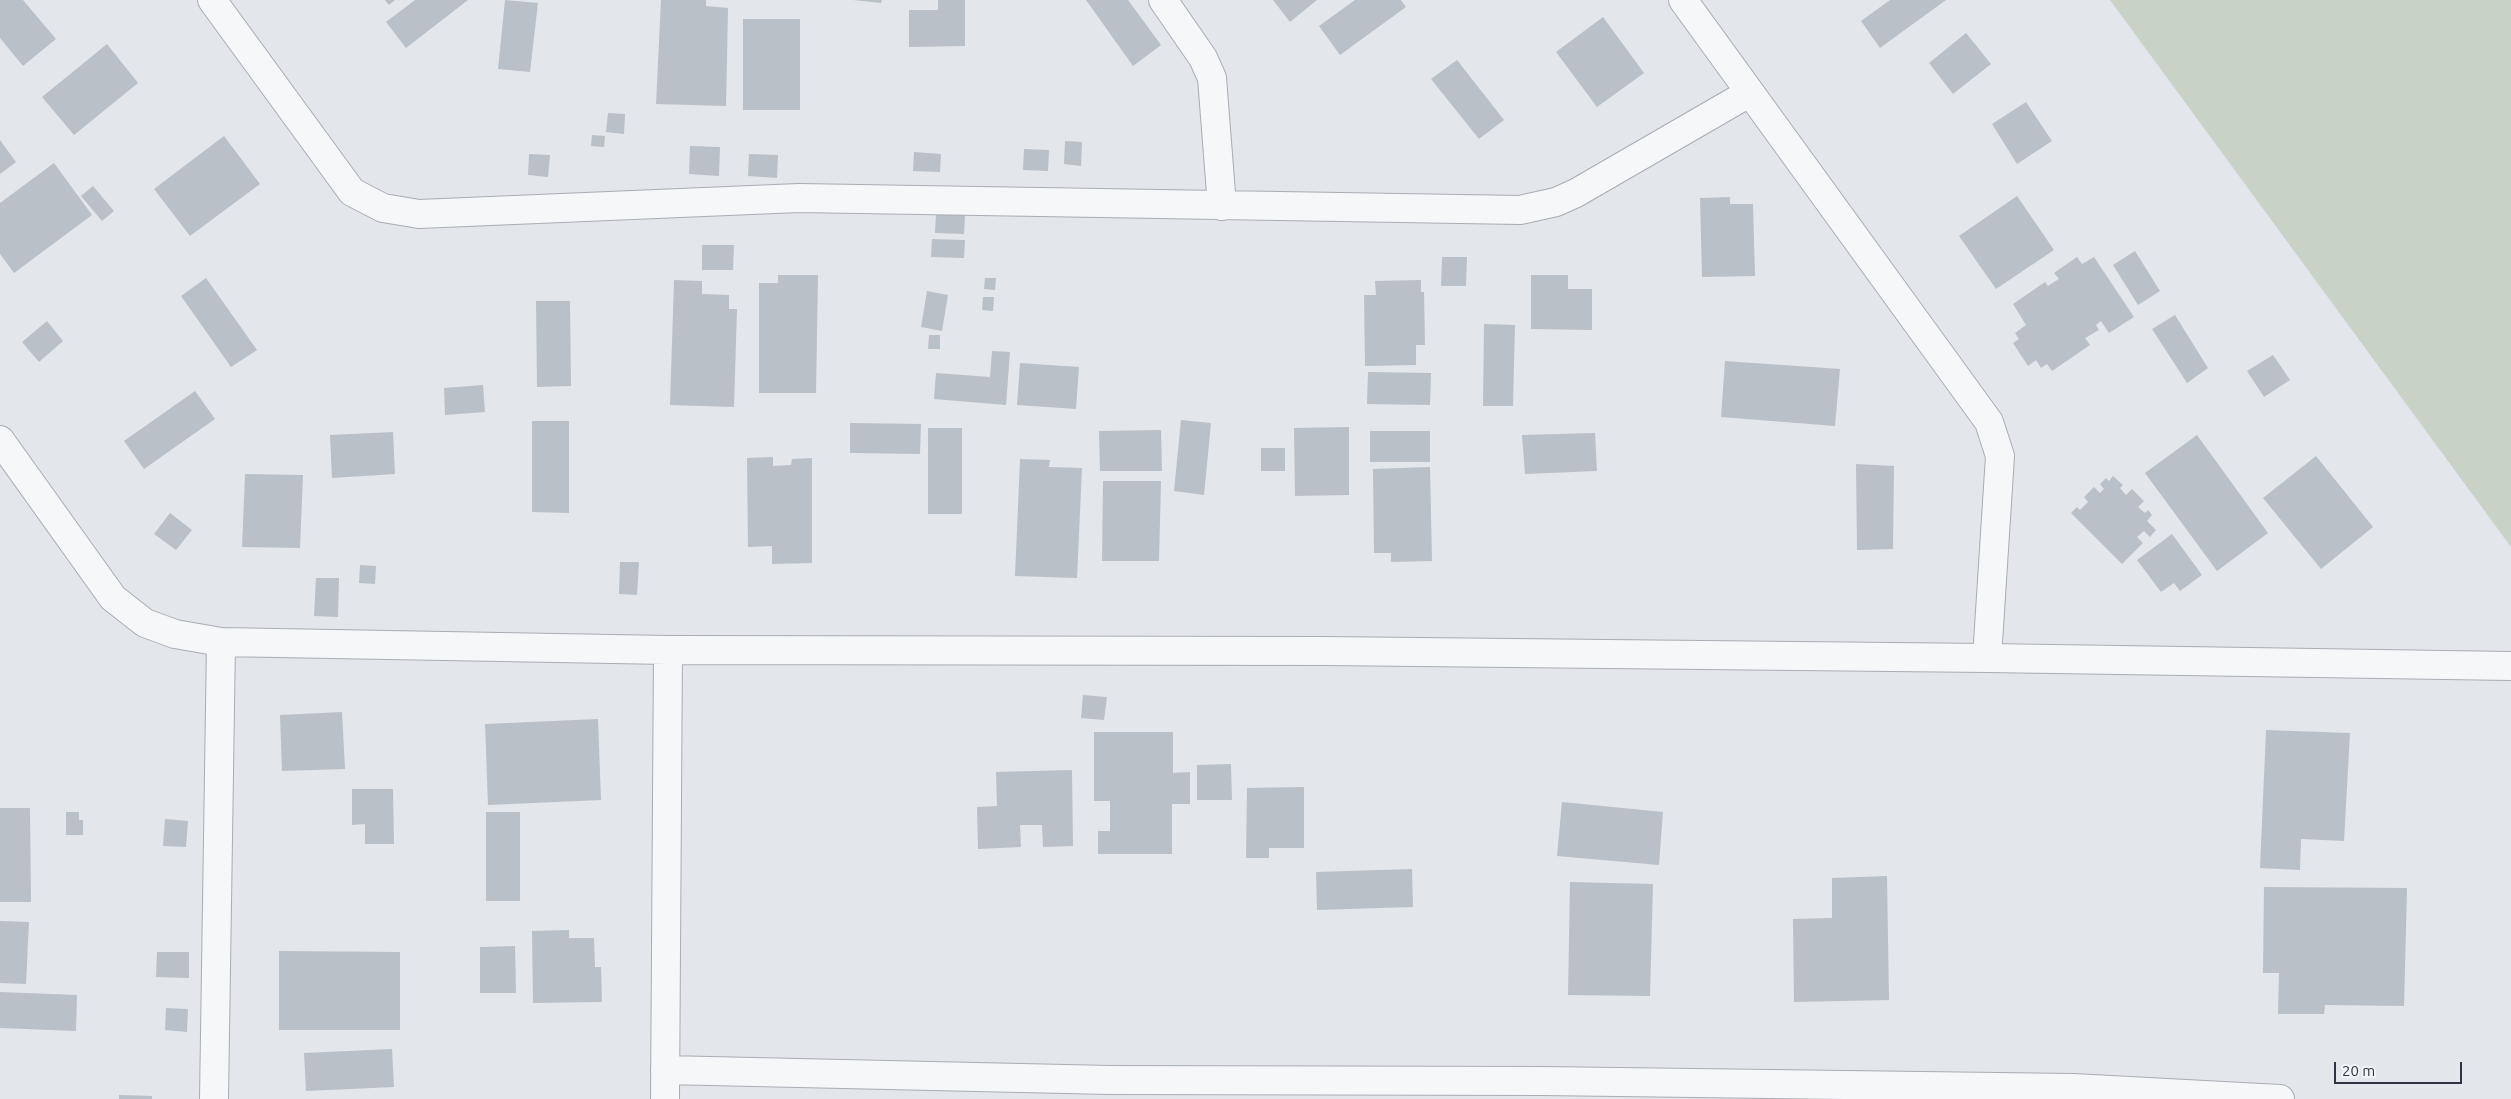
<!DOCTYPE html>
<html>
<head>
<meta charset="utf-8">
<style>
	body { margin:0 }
	#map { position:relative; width:2511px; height:1099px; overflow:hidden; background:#e3e6ea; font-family:Ubuntu,sans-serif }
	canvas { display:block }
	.scale { position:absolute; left:2334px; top:1062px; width:128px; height:22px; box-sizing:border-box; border:2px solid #2c3541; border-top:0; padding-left:6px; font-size:15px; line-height:18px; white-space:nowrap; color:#2c3541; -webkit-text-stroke:4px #f2f5f8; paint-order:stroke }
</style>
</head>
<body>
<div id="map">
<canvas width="2511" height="1099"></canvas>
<div class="scale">20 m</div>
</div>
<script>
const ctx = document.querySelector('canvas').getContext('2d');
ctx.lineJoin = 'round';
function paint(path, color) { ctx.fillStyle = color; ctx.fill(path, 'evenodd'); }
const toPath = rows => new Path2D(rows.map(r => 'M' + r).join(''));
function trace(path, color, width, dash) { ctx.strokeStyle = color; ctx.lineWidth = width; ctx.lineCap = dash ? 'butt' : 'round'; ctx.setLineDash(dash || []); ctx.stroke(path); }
const green = toPath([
	[2110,0,2511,0,2511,547]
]);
const building = toPath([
	[0,0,23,0,56,39,23,66,0,38],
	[385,0,395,0,389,5],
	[415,0,468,0,406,48,386,22],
	[505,0,538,3,530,72,498,69],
	[661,0,706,0,706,6,728,8,726,106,656,104],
	[853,0,882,0,881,3],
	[938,0,965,0,965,46,909,47,909,10,938,10],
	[1086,0,1128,0,1161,45,1133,66],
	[1273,0,1317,0,1290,22],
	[1355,0,1401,0,1406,7,1340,55,1319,26],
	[1890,0,1946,0,1880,48,1861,21],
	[1603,17,1644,73,1597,107,1556,52],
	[743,19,800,19,800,110,743,110],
	[1966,33,1991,64,1953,94,1929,63],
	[107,44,138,83,74,135,42,97],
	[1457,60,1504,120,1479,139,1431,79],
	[2026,102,2052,141,2017,164,1992,124],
	[608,113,625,114,624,134,606,132],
	[592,135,605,136,604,147,591,146],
	[224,136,260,184,190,236,154,189],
	[0,140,16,162,0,174],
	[1065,141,1082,142,1081,166,1064,164],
	[690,146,720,147,719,176,689,174],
	[1024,149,1049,150,1048,171,1023,170],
	[914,152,941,154,940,172,913,171],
	[529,154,550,155,548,177,528,175],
	[749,154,778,155,777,178,748,176],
	[54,163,92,215,14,273,0,254,0,203],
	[93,186,114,211,102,221,81,196],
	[2017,196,2054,250,1996,289,1959,236],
	[1730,197,1730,204,1753,204,1755,276,1702,277,1700,198],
	[936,214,965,215,964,234,935,233],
	[932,239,965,240,964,258,931,257],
	[702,245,734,245,733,270,702,270],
	[2135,251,2160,291,2138,305,2113,265],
	[1442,257,1467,257,1466,286,1441,286],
	[2077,257,2082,264,2094,257,2134,317,2109,333,2101,321,2096,325,2099,330,2085,338,2090,345,2052,371,2047,364,2041,368,2036,360,2028,366,2013,343,2019,339,2015,333,2026,325,2013,304,2045,282,2048,286,2059,279,2054,273],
	[778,275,818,275,816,393,759,393,759,283,778,283],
	[1531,275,1568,275,1568,289,1592,289,1592,330,1531,329],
	[206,278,257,350,231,367,181,296],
	[985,278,996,278,995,290,984,289],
	[674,280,702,281,702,294,729,295,729,309,737,309,734,407,670,405],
	[1421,280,1421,292,1424,292,1425,345,1416,345,1416,365,1365,366,1364,295,1376,295,1375,281],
	[927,291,948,295,942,331,921,327],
	[983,297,994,297,993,311,982,310],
	[536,301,570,301,571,386,537,387],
	[2175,315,2208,368,2187,383,2152,329],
	[47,321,63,341,39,362,22,342],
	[1484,324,1515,325,1513,406,1483,406],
	[929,335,940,335,940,349,928,349],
	[992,351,1010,352,1006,405,934,399,936,373,990,377],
	[2273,355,2290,380,2264,397,2247,371],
	[1725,361,1840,369,1835,426,1721,417],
	[1020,363,1079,367,1076,409,1017,405],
	[1368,372,1431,373,1430,405,1367,404],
	[483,385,485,412,445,415,444,388],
	[195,391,215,419,144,469,124,441],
	[1181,420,1211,423,1204,495,1174,491],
	[532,421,569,421,569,513,532,512],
	[850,423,921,424,920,454,850,453],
	[1349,427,1349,495,1295,496,1294,428],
	[928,428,962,428,962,514,928,514],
	[1161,430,1162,471,1100,471,1099,431],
	[1370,431,1430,431,1430,462,1370,462],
	[393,432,395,474,332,478,330,435],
	[1595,433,1597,471,1525,474,1522,435],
	[2197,435,2268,533,2217,571,2145,473],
	[1261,448,1285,448,1285,471,1261,471],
	[2316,456,2373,527,2321,569,2263,498],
	[773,457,773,466,791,465,792,459,812,458,812,563,772,564,772,546,748,547,747,458],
	[1020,459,1050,460,1049,467,1082,468,1077,578,1015,576],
	[1856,464,1894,466,1893,549,1857,550],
	[1430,467,1432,561,1391,562,1391,553,1374,553,1373,469],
	[245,474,303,475,300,548,242,547],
	[2113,476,2123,485,2120,488,2126,495,2132,489,2144,501,2138,507,2145,513,2148,510,2152,515,2147,521,2156,530,2150,537,2144,531,2137,537,2143,543,2122,564,2071,513,2077,507,2080,510,2088,502,2084,497,2094,487,2100,493,2104,489,2100,484,2106,478,2109,481],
	[1103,481,1161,481,1159,561,1102,561],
	[170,513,192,530,176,550,154,534],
	[2172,534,2202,575,2180,591,2174,583,2161,592,2137,560],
	[620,562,639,562,637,595,619,594],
	[360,565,376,566,375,584,359,583],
	[316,578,339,578,338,617,314,616],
	[1083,695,1107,697,1104,720,1081,718],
	[342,712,345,769,282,771,280,715],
	[598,719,601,800,488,805,485,724],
	[2266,730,2350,733,2344,841,2301,839,2300,870,2260,868],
	[1094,732,1173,732,1173,773,1190,772,1190,804,1172,804,1172,854,1098,854,1098,831,1110,831,1110,801,1094,801],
	[1231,764,1232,800,1197,800,1197,765],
	[1072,770,1073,846,1043,847,1042,825,1020,825,1021,847,978,849,977,807,997,806,996,772],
	[1304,787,1304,848,1269,848,1269,858,1246,858,1247,788],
	[352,789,393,789,394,844,365,844,365,824,352,825],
	[1562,802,1663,812,1659,865,1557,856],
	[0,808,30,808,31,902,0,902],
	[66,812,79,812,79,820,83,820,83,835,66,835],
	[486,812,520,812,520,901,486,901],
	[165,819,188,821,186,847,163,846],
	[1412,869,1413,907,1317,910,1316,872],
	[1887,876,1889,1000,1794,1002,1793,919,1832,918,1832,878],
	[1570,882,1653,884,1650,996,1568,995],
	[2264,887,2407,888,2404,1006,2325,1005,2324,1014,2278,1014,2279,973,2263,973],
	[0,921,29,922,26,984,0,983],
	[569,930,569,938,594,938,595,967,601,967,602,1002,533,1003,532,931],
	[515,946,516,993,480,993,480,947],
	[279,951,400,952,400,1030,279,1030],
	[157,952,189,952,189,978,156,977],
	[0,992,77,995,76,1031,0,1028],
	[166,1008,188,1009,187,1032,165,1030],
	[392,1049,394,1087,306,1091,304,1053],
	[119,1095,152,1096,152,1099,119,1099]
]);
const street = toPath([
	[212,0,352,192,383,208,419,214,799,198,1520,210,1556,202,1576,193,1749,93],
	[1163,0,1203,58,1212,78,1222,206],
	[1683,0,1989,422,2000,456,1987,658],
	[0,440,113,598,145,623,175,634,221,642,668,650,1323,651,1987,658,2511,666],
	[665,1070,1110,1080,1542,1081,2073,1088,2280,1099],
	[214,1099,221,642],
	[665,1099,668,650]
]);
paint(green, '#c9d3c5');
paint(building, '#bac0c7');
trace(street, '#a8adb4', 30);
trace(street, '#f5f7f9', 28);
</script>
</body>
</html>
